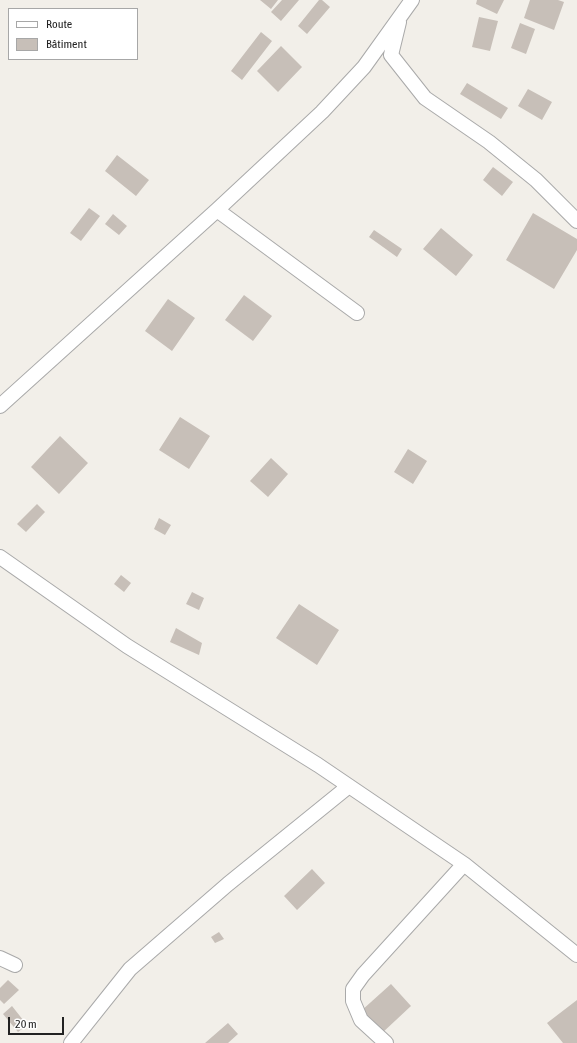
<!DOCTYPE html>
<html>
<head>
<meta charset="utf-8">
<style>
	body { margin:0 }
	#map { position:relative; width:577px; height:1043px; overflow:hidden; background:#f2efe9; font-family:"Asap Condensed",sans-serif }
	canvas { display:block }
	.legend { position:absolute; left:8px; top:8px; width:130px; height:52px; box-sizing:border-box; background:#fff; border:1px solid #a7a7a7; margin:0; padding:5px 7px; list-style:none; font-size:12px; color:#222 }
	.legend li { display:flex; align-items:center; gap:8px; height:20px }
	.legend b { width:20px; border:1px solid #a7a7a7 }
	.scale { position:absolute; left:8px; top:1017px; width:56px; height:18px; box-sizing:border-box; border:2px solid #222; border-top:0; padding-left:5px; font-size:12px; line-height:14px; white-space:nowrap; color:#222; -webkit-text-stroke:3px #fff; paint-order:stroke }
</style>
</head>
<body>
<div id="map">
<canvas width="577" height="1043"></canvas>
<ul class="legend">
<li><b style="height:5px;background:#fff"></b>Route</li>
<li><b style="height:11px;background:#c7bfb8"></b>Bâtiment</li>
</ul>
<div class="scale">20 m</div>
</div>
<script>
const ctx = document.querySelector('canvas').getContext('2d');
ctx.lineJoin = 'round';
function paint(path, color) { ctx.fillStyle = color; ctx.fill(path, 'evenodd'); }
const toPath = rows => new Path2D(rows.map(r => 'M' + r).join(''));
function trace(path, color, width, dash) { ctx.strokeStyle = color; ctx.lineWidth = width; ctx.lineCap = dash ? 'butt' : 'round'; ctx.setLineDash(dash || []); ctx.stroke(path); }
const building = toPath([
	[260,0,278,0,271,9],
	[282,0,299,0,281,21,271,12],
	[319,0,322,0,330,7,307,34,298,26],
	[477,0,504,0,497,14,476,4],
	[530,0,558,0,564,2,554,30,524,18],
	[479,17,498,21,490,51,472,47],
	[520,23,535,29,526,54,511,48],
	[261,32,272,41,242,80,231,71],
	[281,46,302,67,278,92,257,71],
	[467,83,508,108,501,119,460,94],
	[528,89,552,102,542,120,518,106],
	[117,155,149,180,136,196,105,171],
	[493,167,513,182,502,196,483,180],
	[89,208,100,216,81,241,70,233],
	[533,213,577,239,577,250,554,289,506,260],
	[113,214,127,226,119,235,105,224],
	[441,228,473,255,456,276,423,249],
	[374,230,402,249,397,257,369,237],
	[244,295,272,316,253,341,225,320],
	[168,299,195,318,172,351,145,331],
	[180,417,210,436,189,469,159,450],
	[60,436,88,463,59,494,31,467],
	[408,449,427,461,413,484,394,472],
	[271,458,288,474,268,497,250,481],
	[37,504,45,512,26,532,17,524],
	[159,518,171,525,165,535,154,529],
	[121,575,131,583,124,592,114,584],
	[192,592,204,598,199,610,186,604],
	[299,604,339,630,317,665,276,638],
	[176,628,202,643,199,655,170,642],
	[312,869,325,883,297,910,284,896],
	[219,932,224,939,215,943,211,937],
	[8,980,19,990,4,1004,0,1000,0,988],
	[391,984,411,1006,381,1034,361,1011],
	[577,1000,577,1043,563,1043,547,1023],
	[12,1006,27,1025,18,1032,3,1014],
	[228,1023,238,1034,228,1043,205,1043]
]);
const minor = toPath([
	[399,22,391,55,425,98,489,142,536,180,577,221],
	[217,210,357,313],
	[0,406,217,210,322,112,364,67,412,0],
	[0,557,127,646,318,765,464,864,577,955],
	[0,958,15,965],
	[71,1043,130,969,228,884,349,786],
	[386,1043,361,1020,353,1001,353,989,363,975,464,864]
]);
paint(building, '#c7bfb8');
trace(minor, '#a9a9a9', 16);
trace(minor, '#fff', 14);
</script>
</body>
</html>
